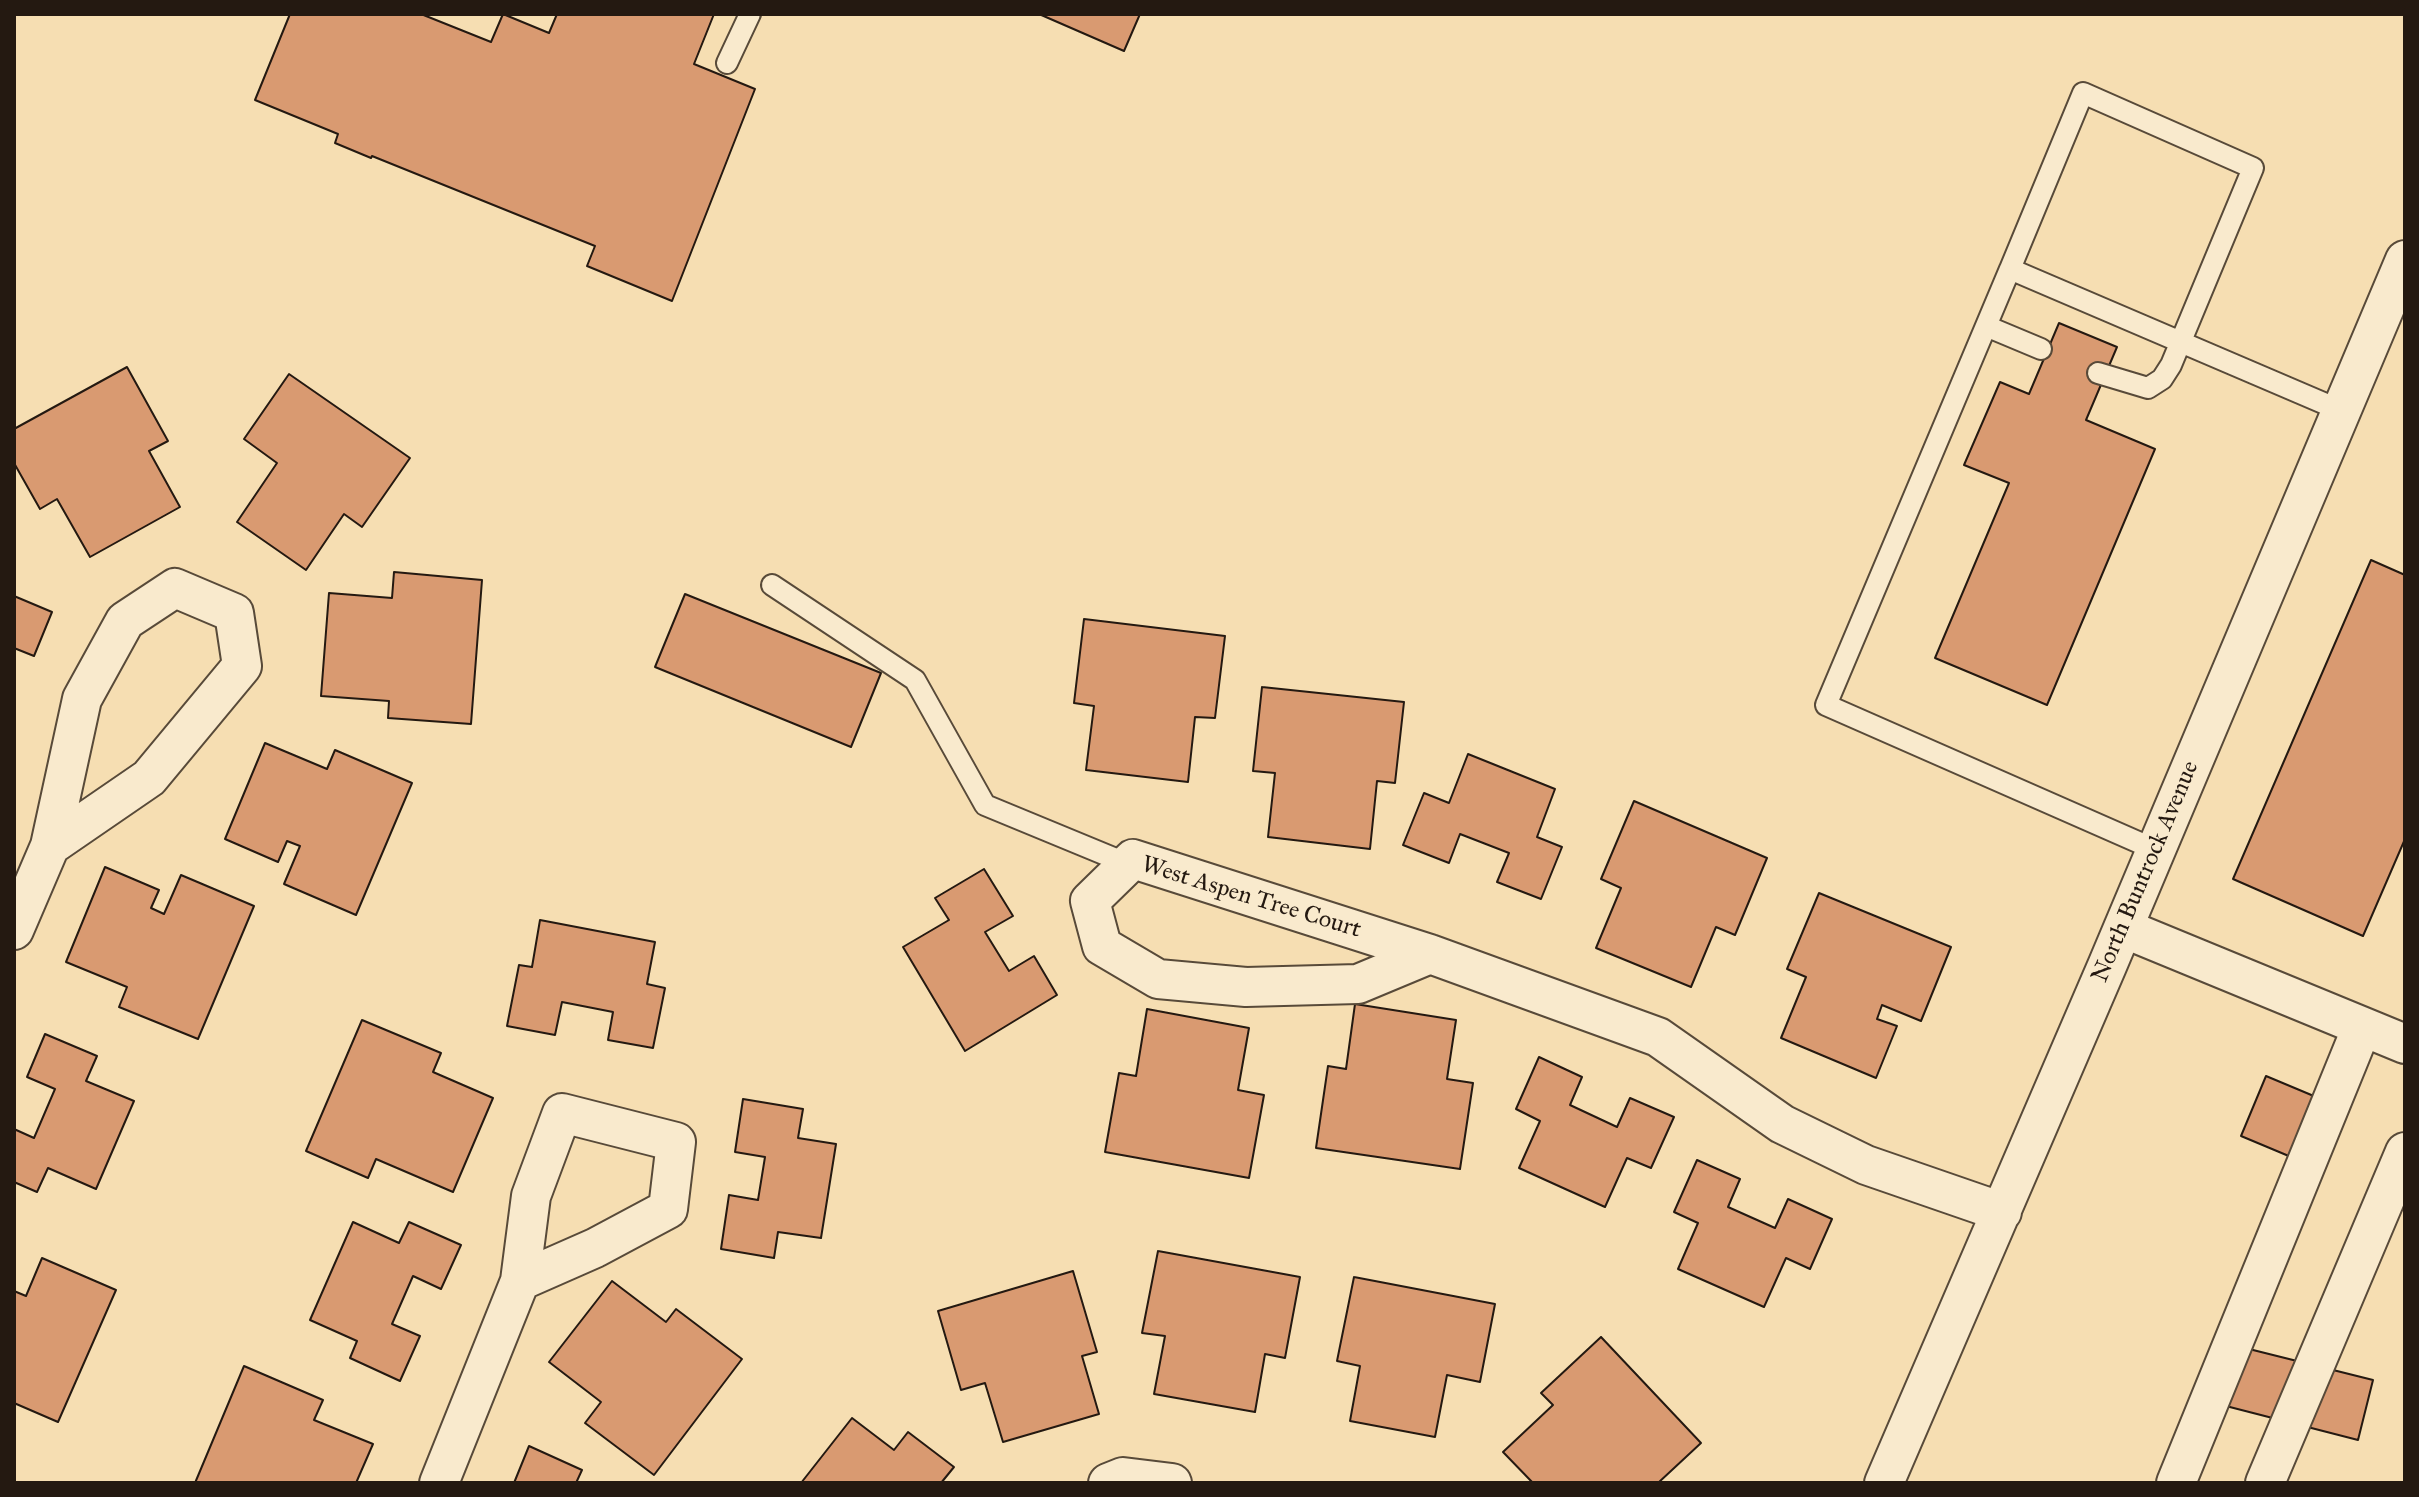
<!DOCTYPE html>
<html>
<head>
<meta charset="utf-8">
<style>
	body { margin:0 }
	#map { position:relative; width:2419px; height:1497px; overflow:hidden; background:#f6deb2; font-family:"IM FELL Great Primer",serif }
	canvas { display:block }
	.frame { position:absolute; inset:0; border:16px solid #241911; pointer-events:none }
</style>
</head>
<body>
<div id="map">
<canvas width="2419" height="1497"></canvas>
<div class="frame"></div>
</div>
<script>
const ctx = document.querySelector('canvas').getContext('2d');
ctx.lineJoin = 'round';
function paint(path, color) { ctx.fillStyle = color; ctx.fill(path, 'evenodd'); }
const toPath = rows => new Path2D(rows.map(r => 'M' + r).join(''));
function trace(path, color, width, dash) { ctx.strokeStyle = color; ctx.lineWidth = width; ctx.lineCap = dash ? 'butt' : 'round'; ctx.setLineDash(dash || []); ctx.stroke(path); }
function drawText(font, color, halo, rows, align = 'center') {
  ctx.font = font + ' "IM FELL Great Primer",serif'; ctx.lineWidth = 7; ctx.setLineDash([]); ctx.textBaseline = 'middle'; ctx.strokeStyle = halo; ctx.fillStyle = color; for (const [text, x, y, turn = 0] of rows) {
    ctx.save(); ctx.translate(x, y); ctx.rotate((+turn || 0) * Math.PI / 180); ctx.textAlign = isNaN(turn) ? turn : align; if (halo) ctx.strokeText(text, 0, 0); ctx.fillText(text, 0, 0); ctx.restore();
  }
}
const building = toPath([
	[290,14,421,14,491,42,503,14,549,33,557,14,714,14,694,64,755,89,672,301,587,266,595,246,372,156,371,158,335,143,338,134,255,100,290,14],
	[1039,14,1140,14,1124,51,1039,14],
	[2059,323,2117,347,2086,420,2155,449,2047,705,1935,658,2009,483,1964,465,2000,382,2029,394,2059,323],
	[127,367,168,441,149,451,180,507,90,557,57,499,40,509,14,463,14,429,127,367],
	[289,374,410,458,362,527,344,514,306,570,237,522,277,463,244,439,289,374],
	[2371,560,2405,575,2405,839,2363,936,2233,879,2371,560],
	[394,572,482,580,471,724,388,718,389,701,321,696,329,593,392,598,394,572],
	[685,594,881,673,851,747,655,667,685,594],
	[14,596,52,612,34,656,14,648,14,596],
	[1084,619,1225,636,1215,718,1195,717,1188,782,1086,770,1094,706,1074,703,1084,619],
	[1262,687,1404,702,1395,783,1377,781,1370,849,1268,837,1275,773,1253,771,1262,687],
	[265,743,327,769,335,750,412,783,356,915,284,884,300,846,287,841,278,862,225,839,265,743],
	[1468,754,1555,789,1537,837,1562,847,1541,899,1497,882,1509,853,1460,834,1449,863,1403,845,1424,793,1449,803,1468,754],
	[1634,801,1767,858,1735,935,1716,927,1691,987,1596,948,1621,888,1601,879,1634,801],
	[105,867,159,890,151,908,164,914,181,875,254,906,198,1039,119,1007,127,987,66,962,105,867],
	[984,869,1013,916,985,932,1009,971,1034,956,1057,995,965,1051,903,947,949,920,935,898,984,869],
	[1819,893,1951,947,1921,1021,1882,1005,1877,1019,1897,1026,1876,1078,1781,1038,1806,977,1787,969,1819,893],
	[540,920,655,942,647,984,665,988,653,1048,608,1040,613,1012,562,1002,555,1035,507,1026,519,965,532,967,540,920],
	[1355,1004,1456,1020,1447,1079,1473,1083,1460,1169,1316,1148,1328,1066,1346,1069,1355,1004],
	[1147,1009,1249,1028,1238,1090,1264,1095,1249,1178,1105,1152,1119,1073,1136,1076,1147,1009],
	[362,1020,441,1053,433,1072,493,1098,453,1192,376,1159,368,1178,306,1151,362,1020],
	[45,1034,97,1056,86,1081,134,1101,96,1189,48,1168,37,1192,14,1182,14,1129,34,1138,55,1089,27,1077,45,1034],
	[1539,1057,1582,1077,1570,1105,1617,1127,1630,1098,1674,1117,1651,1168,1627,1158,1605,1207,1519,1168,1540,1121,1516,1109,1539,1057],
	[2266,1076,2340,1107,2315,1167,2241,1136,2266,1076],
	[743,1099,803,1109,798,1138,836,1144,821,1238,778,1232,774,1258,721,1249,729,1195,758,1200,765,1157,735,1152,743,1099],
	[1697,1160,1740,1179,1728,1207,1775,1228,1788,1199,1832,1219,1810,1269,1786,1258,1764,1307,1678,1269,1698,1223,1674,1212,1697,1160],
	[353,1222,399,1243,409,1222,461,1245,441,1289,413,1276,392,1324,420,1336,400,1381,350,1358,357,1341,310,1320,353,1222],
	[1158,1251,1300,1277,1285,1358,1265,1354,1255,1412,1154,1394,1165,1336,1142,1333,1158,1251],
	[42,1258,116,1290,58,1422,14,1403,14,1291,26,1296,42,1258],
	[1073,1271,1097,1352,1082,1356,1099,1414,1003,1442,985,1383,961,1390,938,1311,1073,1271],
	[1354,1277,1495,1304,1480,1382,1447,1375,1435,1437,1350,1421,1360,1366,1337,1361,1354,1277],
	[612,1281,666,1322,676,1309,742,1359,654,1475,585,1423,601,1402,549,1362,612,1281],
	[1601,1337,1701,1443,1658,1483,1533,1483,1503,1452,1553,1405,1541,1393,1601,1337],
	[2237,1346,2373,1380,2358,1440,2222,1405,2237,1346],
	[244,1366,323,1400,314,1420,373,1444,356,1483,195,1483,244,1366],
	[852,1418,894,1450,908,1432,954,1467,941,1483,801,1483,852,1418],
	[529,1446,582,1470,576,1483,514,1483,529,1446]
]);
const service = toPath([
	[727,63,750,14],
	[2010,269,2083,93,2253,168,2171,365,2162,379,2148,388,2098,373],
	[1986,326,2041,349],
	[772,585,915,680,985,805,1128,864],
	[2156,850,1826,705,1986,326,2010,269,2342,411]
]);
const minor = toPath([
	[2123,928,2405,1044],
	[14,930,50,846,82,699,125,621,175,588,234,613,242,666,149,778,50,846],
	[1430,954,1358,984,1246,987,1158,979,1102,946,1090,901,1133,859,1430,954,1658,1037,1782,1124,1866,1165,2002,1212],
	[439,1483,520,1281,531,1196,562,1113,676,1142,668,1209,595,1248,520,1281],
	[1108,1483,1123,1477,1172,1483],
	[1884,1483,2107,966,2405,260],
	[2176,1483,2362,1027],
	[2265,1483,2405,1152]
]);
const streetNames = [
	["North Buntrock Avenue",2146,872,-67],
	["West Aspen Tree Court",1251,898,17]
];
paint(building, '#d99a71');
trace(building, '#241911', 2);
trace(service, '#584a39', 24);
trace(minor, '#584a39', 42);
trace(service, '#f9eacd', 20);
trace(minor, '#f9eacd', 38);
drawText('24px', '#241911', '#f9eacd', streetNames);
</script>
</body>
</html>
